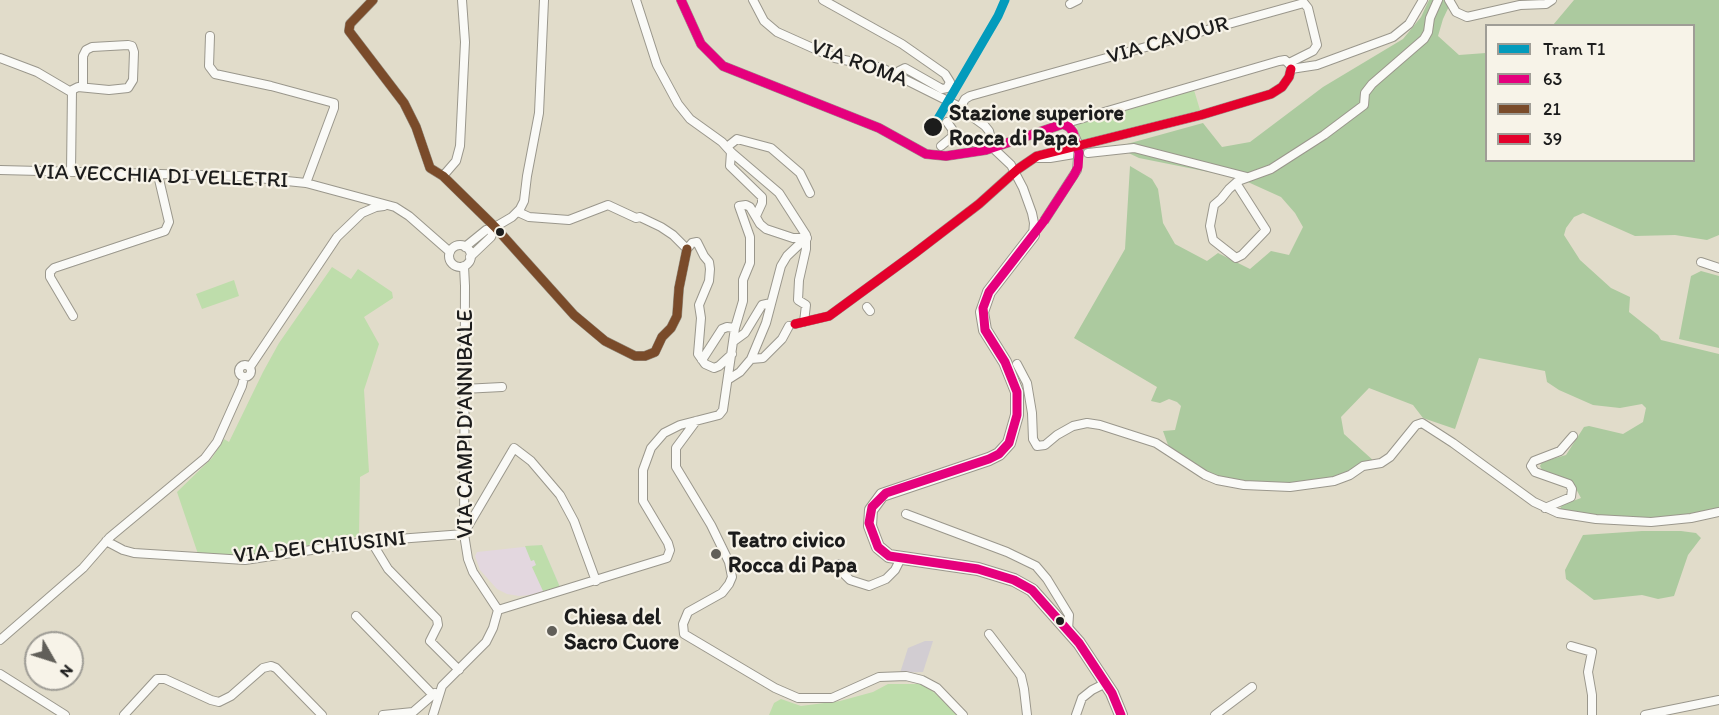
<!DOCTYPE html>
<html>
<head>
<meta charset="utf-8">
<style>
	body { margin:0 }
	#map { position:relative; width:1719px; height:715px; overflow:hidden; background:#e1dcca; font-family:Itim,sans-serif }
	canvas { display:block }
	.legend { position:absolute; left:1485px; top:24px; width:210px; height:138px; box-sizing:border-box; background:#f7f3e8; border:2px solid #9f9d96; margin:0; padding:8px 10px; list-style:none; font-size:18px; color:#1c1c1c }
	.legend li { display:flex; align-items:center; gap:12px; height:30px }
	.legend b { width:30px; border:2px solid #9f9d96 }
	.north { position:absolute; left:24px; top:631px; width:60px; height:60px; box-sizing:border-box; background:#f7f3e8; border:2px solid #9f9d96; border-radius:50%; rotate:129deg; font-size:16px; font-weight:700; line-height:24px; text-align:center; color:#1c1c1c }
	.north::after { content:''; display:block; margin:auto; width:21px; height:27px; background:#615f59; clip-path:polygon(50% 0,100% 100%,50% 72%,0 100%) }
</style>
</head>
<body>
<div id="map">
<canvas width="1719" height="715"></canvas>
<ul class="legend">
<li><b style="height:8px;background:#039bbc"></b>Tram T1</li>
<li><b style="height:8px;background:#e5007d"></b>63</li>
<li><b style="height:8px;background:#7a4b2a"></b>21</li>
<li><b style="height:8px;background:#e4002b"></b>39</li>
</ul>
<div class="north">N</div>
</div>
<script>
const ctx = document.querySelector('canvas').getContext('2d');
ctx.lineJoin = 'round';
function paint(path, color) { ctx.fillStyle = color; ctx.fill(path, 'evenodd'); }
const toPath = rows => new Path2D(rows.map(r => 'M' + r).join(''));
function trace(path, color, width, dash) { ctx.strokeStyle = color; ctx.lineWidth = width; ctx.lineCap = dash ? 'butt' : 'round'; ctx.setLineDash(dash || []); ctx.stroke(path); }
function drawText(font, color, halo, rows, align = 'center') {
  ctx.font = font + ' Itim,sans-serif'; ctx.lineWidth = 4.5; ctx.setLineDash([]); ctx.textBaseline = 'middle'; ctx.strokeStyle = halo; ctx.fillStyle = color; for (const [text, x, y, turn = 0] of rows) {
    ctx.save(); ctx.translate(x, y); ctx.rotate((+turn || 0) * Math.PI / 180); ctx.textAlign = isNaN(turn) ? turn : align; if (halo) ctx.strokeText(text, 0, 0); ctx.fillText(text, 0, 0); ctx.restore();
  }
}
const built = toPath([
	[542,545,560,587,530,595,519,596,507,594,497,589,480,570,475,556,477,552]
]);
const industrial = toPath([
	[925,641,933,641,923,672,900,673,908,648]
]);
const green = toPath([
	[1194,90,1200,110,1084,142,1081,141,1077,127,1074,125,1075,121],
	[332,267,351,279,358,269,392,292,393,298,364,317,379,344,364,390,369,472,360,477,359,536,255,555,198,554,177,492,212,458,224,439,229,442,263,372,279,343],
	[234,280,239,296,202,309,196,294],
	[542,545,560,587,543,591,532,567,536,565,534,560,531,561,525,546],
	[888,684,922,684,935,693,957,715,769,715,774,703,781,699,801,706,840,701,873,692]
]);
const forest = toPath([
	[1429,0,1452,0,1443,19,1438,36,1459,55,1486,53,1486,160,1694,160,1694,26,1553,25,1574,0,1719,0,1719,235,1707,240,1675,235,1635,236,1583,213,1574,217,1566,228,1564,235,1580,260,1611,288,1630,297,1629,312,1658,335,1661,340,1719,354,1719,508,1687,516,1642,518,1584,515,1560,509,1562,505,1581,498,1575,487,1542,470,1540,466,1542,462,1566,455,1584,427,1589,426,1623,434,1643,422,1646,408,1642,404,1620,408,1593,405,1559,390,1547,382,1545,371,1479,358,1455,429,1423,418,1413,405,1369,388,1341,417,1344,434,1375,462,1346,475,1284,485,1233,482,1201,471,1168,445,1163,431,1175,430,1181,406,1177,402,1169,399,1160,403,1151,401,1157,387,1074,338,1125,249,1130,166,1152,179,1158,189,1163,223,1175,244,1207,261,1218,253,1250,269,1271,251,1289,255,1303,227,1295,213,1281,197,1239,178,1139,158,1116,147,1203,123,1222,147,1250,142,1323,87,1403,39,1421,17],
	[1701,271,1719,276,1719,348,1679,339,1691,276],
	[1642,531,1681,531,1696,533,1701,538,1688,555,1674,596,1658,599,1642,595,1594,600,1566,579,1565,570,1583,535]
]);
const street = toPath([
	[373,0,350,24,349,31,404,103,416,127,430,168,443,176,495,227,574,315,605,341,635,356,645,356,655,352,662,337,671,328,677,316,679,288,687,249],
	[636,0,657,65,678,104,690,119,722,142,731,152,779,193,806,235,806,249,799,280,798,300,806,305,804,322],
	[681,0,701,44,723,66,879,128,926,154,946,156,986,150,1063,124,1069,127,1073,132,1079,146],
	[753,0,764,21,777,32,835,58,882,68,956,105,985,126,989,131,993,148],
	[823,0,902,44,945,74,950,82,947,88,942,89,905,68,899,71,901,77],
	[1449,0,1456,12,1467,17,1520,5,1546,4,1552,0],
	[1070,4,1078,0],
	[210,36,209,66,215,74,271,86,334,103,334,108,306,183],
	[0,58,37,72,71,92],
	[1291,69,1317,65,1393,37,1409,24,1423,0],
	[960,108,965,99,970,96,1304,3,1308,8,1317,45,1313,51,1289,63],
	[947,122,952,129,953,136,993,148,1011,165,1023,188,1032,213,1034,223,1033,235],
	[1063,124,1279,61,1285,60,1291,66],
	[941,146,953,136],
	[727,147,737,139,771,148,800,173,810,193],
	[731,152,730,166,762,197,762,203,756,216],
	[1088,153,1134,148,1247,177],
	[1038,158,1050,158,1074,154],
	[0,170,239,176,306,183,395,207,409,216,450,252],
	[71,172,72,90,78,87,109,90,128,88,133,80,134,52,132,46,128,45,92,47,86,50,83,56,83,87],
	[443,176,456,161,460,146,465,42,462,0],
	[1236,183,1266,230,1242,255,1236,258,1213,240,1210,226,1214,205,1221,199,1229,189,1238,181,1271,169,1324,135,1364,105,1365,93,1372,84,1424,39,1428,32,1430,18,1438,0],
	[518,212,529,217,569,220,608,205,636,218,640,217,661,227,673,235,687,249,692,243,697,242,704,256,709,262,710,269,709,281,699,305,701,318,698,354,705,364,714,368,719,366,732,354],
	'449 256a11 11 0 1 1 22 0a11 11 0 1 1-22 0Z',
	[465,247,486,230,495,227,512,217,520,209,524,201,527,176,539,113,544,0],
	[470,257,491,237,495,227],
	[1701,262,1719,268],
	[464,266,465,286,464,534,468,559,473,572,498,610],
	[867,307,870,311],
	[73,316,50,277,50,272,54,268,165,231,169,222,158,175],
	[795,324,829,316,915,253,979,204,1018,169,1037,156,1201,115,1271,94,1282,87,1289,77,1291,69],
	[734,341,745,333,762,305,771,303],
	[751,359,766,323,781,266,787,256,806,238],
	[702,360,722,329,727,327,735,328],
	[1017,364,1027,383,1032,413,1033,439,1037,446,1045,445,1057,435,1073,426,1087,423,1100,425,1156,443,1205,475,1217,480,1244,485,1290,487,1334,481,1350,475,1363,466,1381,463,1390,457,1416,425,1422,423,1453,443,1534,502,1558,513,1596,519,1651,522,1691,518,1719,512],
	'239 371a6 6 0 1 1 12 0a6 6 0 1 1-12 0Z',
	[250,367,337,237,362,213,376,207,384,206],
	[729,379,740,372,751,359,763,358,782,339,789,326],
	[463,389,502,387],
	[696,421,676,448,676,467,711,525,729,562,732,577,729,584,722,593,688,612,683,624,684,634,775,688,798,698,832,698,879,677,906,676,922,680,937,688,963,715],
	[1545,508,1571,497,1572,489,1569,484,1535,472,1531,466,1534,461,1560,451,1573,436],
	[906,514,1007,552,1036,566,1047,579,1069,615,1068,630],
	[464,533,514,448,531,461,560,495,574,521,596,581],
	[106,541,123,550,134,553,245,560,371,541,464,534],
	[371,541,388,569,437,619,438,625,430,641,459,670],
	[839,564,844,574,850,580,869,586,886,579,895,570,901,558],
	[498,610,667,558,670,550,668,543,643,501,643,470,651,448,664,433,680,425,719,415,723,410,735,328,743,301,743,280,750,263,750,237,739,206,746,205,750,207,760,224,766,229,793,238,807,238],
	[356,616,433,695],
	[989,634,1021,676,1024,689,1027,715],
	[0,640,83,568,110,537,205,458,217,442,242,386,244,377],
	[1571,646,1592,652,1588,672,1592,695,1592,715],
	[0,674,65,715],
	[124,715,157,679,165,679,211,700,219,702,231,696,263,668,271,666,276,668,322,715],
	[383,715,413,712,435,693],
	[433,715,442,686,486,642,493,628,498,610],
	[1076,715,1082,698,1092,690,1106,683],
	[1215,715,1252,687],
	[1645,715,1719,700]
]);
const secondary = toPath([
	[1033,235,989,292,982,312,985,330,1005,362,1017,392,1017,415,1009,443,999,454,989,459,882,495,871,510,870,526,878,547,889,556,978,569,1014,580,1032,590,1079,643,1112,693,1121,715]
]);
const streetBridge = toPath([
	[1044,221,1077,170,1079,146]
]);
const bus1 = toPath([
	[681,0,701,44,723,66,879,128,926,154,946,156,986,150,1063,124,1069,127,1073,132,1079,153,1078,167,1074,175,1044,221,989,292,983,308,985,330,1005,362,1017,392,1017,415,1009,443,999,454,989,459,886,493,872,507,869,523,878,547,889,556,978,569,1014,580,1032,590,1079,643,1112,693,1121,715]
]);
const bus2 = toPath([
	[373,0,350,24,349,31,404,103,416,127,430,168,443,176,495,227,574,315,605,341,635,356,645,356,655,352,662,337,671,328,677,316,679,288,687,249]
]);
const bus3 = toPath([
	[795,324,829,316,915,253,979,204,1018,169,1037,156,1201,115,1271,94,1282,87,1289,77,1291,69]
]);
const tram1 = toPath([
	[932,129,998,16,1005,0]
]);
const markers = [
	[933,127,10,"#1c1c1c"],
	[500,232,5,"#1c1c1c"],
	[716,554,6,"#615f59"],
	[1060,621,5,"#1c1c1c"],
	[552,631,6,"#615f59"]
];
const streetNames = [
	["VIA CAVOUR",1168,41,-16],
	["VIA ROMA",859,64,20],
	["VIA VECCHIA DI VELLETRI",161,177,2],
	["VIA CAMPI D'ANNIBALE",466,424,-90],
	["VIA DEI CHIUSINI",320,548,-6]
];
const stopNames = [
	["Stazione superiore",949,114],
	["Rocca di Papa",949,139]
];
const poiNames = [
	["Teatro civico",728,541],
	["Rocca di Papa",728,566],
	["Chiesa del",564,618],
	["Sacro Cuore",564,643]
];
paint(built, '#e3d7df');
paint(industrial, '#d2cdd2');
paint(green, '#beddab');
paint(forest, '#acca9f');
trace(street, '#9a978c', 10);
trace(secondary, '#9a978c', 14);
trace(street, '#fafaf7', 8);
trace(secondary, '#fafaf7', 12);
trace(streetBridge, '#9a978c', 10, []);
trace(streetBridge, '#fafaf7', 8);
trace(bus1, '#e5007d', 9);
trace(bus2, '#7a4b2a', 9);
trace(bus3, '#e4002b', 9);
trace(tram1, '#039bbc', 9);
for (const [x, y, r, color] of markers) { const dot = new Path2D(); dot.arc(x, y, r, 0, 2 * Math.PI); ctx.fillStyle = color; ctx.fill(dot); trace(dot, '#f7f3e8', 2); }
drawText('22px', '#1c1c1c', '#f7f3e8', streetNames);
drawText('bold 22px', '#1c1c1c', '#f7f3e8', stopNames, 'left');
drawText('bold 22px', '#1c1c1c', '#f7f3e8', poiNames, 'left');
</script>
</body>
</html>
